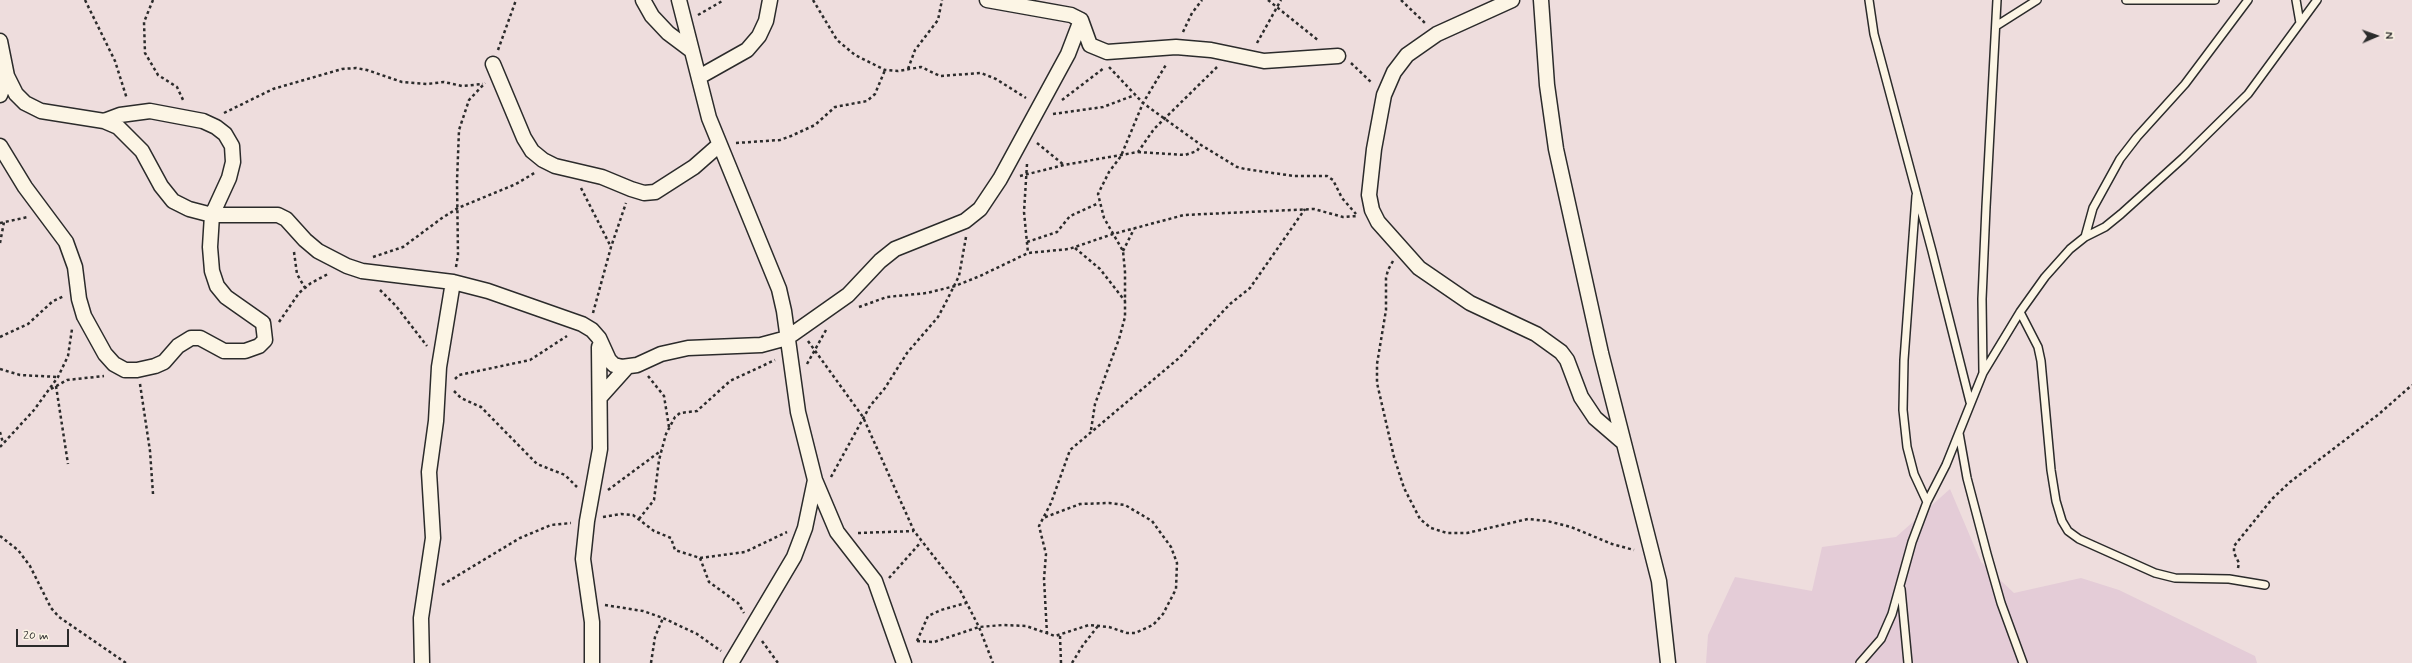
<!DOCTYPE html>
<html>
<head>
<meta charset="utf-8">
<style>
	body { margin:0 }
	#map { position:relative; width:2412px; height:663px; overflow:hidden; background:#edd; font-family:Mynerve,sans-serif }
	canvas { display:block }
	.north { position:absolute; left:2356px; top:16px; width:40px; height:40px; -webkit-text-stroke:3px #fcf5e5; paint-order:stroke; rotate:88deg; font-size:11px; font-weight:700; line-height:16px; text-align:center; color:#2b2b2b }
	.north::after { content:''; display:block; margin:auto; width:14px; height:18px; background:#2b2b2b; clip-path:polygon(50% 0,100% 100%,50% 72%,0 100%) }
	.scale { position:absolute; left:16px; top:629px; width:53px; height:18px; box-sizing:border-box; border:2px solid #2b2b2b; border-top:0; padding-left:5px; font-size:12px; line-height:14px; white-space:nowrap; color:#2b2b2b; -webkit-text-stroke:3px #fcf5e5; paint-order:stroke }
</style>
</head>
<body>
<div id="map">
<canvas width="2412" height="663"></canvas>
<div class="north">N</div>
<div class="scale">20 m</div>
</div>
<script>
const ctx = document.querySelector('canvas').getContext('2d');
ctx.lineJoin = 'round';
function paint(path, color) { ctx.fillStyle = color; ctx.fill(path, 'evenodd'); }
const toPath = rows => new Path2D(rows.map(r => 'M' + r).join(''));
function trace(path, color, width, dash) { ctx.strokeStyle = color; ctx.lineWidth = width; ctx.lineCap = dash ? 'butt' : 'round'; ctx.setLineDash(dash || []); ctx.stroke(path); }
const built = toPath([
	[1950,489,1981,562,2014,593,2081,578,2119,590,2255,656,2257,663,1706,663,1708,635,1735,577,1812,591,1822,547,1896,537]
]);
const path = toPath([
	[85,0,115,61,127,99],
	[153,0,144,22,145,53,158,75,177,87,184,102],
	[813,0,837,40,855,55,885,70,898,71,921,67,940,76,981,73,996,79,1026,98],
	[1268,0,1319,41],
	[1401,0,1425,23],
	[698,15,724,0],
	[1183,32,1192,13,1202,0],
	[1257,43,1281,0],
	[498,50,516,0],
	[1351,63,1372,83],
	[1109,67,1143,103,1201,145,1237,167,1245,169,1294,176,1327,176,1333,180,1342,198,1356,214],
	[908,69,915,50,938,20,942,0],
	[1062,100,1104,68],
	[224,113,273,89,342,69,356,68,367,70,402,82,427,84,444,82,462,86,483,84],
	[1053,114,1103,107,1135,95],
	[736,143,780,140,791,136,815,125,835,107,867,101,875,94,885,70],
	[1037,143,1064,165],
	[1138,152,1185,155,1197,151,1201,145],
	[1027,164,1024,212,1028,253],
	[1020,176,1064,165,1138,152,1154,129,1217,67],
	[581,188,611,247],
	[0,223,28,217],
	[1027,242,1057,232,1070,216,1099,203],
	[0,243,4,222],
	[1075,248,1100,269,1125,301],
	[1123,251,1134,229],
	[294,252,297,274,305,288],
	[373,257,403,247,442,218,458,208,516,184,536,172],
	[1393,261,1388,270,1386,278,1386,310,1377,364,1377,383,1394,457,1404,488,1420,519,1431,528,1447,533,1467,533,1528,519,1547,521,1571,527,1612,544,1634,550],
	[456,267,458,255,457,181,459,130,469,100,485,83],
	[380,290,396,306,427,346],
	[859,307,887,297,927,293,955,286,980,276,1028,253,1069,249,1113,234,1184,215,1314,209,1343,217,1358,216],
	[593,313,611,247,626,203],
	[279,322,299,293,311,283,328,274],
	[0,337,28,324,53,301,64,296],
	[808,341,863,417,914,531,960,590,979,627,993,663],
	[807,364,826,330],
	[0,369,20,375,58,377],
	[648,376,664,396,669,427],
	[455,379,459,375,530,360,567,336],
	[140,384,150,451,153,494],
	[56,386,68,464],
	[51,389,67,380,104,376],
	[454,391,461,398,481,407,537,464,565,475,577,487],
	[1091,430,1095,404,1119,339,1125,317,1125,272,1123,251,1104,218,1098,194,1109,172,1121,156,1143,103,1167,63],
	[0,432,3,443],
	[0,447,34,410,58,377,68,356,72,329],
	[831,477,870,406,885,388,907,353,938,317,946,302,959,276,966,237],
	[608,490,662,450],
	[603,517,621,514,633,515,654,531,671,538,675,550,700,558,745,552,787,532],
	[639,519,654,500,659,460,666,434,675,417,680,413,697,411,730,381,775,360],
	[858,533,914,531],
	[0,536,18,550,30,566,51,608,59,617,126,663],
	[700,558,709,582,738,603,744,613],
	[2238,568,2239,563,2234,553,2234,546,2272,499,2290,482,2379,414,2412,385],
	[889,578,921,542],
	[442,585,520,538,551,525,571,523],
	[605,605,643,611,663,618,697,634,721,651],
	[1047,634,1044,579,1046,554,1039,526,1051,503,1070,450,1179,358,1230,304,1250,288,1305,209],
	[1060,636,1061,663],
	[762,641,778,663],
	[917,641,934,642,979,627,1003,625,1026,626,1055,636,1089,625,1109,627,1127,633,1135,633,1153,625,1163,614,1176,589,1177,563,1171,547,1152,521,1125,505,1109,503,1080,504,1043,518],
	[917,641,928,616,941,610,966,603],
	[651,663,655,637,663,618],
	[1072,663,1083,645,1098,626]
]);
const lane = toPath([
	[1869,0,1874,34,1932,251,1970,402],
	[2126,0,2215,0],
	[2296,0,2300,23],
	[1996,26,2037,0],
	[1916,196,1904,360,1903,410,1907,447,1914,474,1927,502],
	[2085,237,2093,208,2120,159,2137,137,2185,84,2248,0],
	[2020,312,2038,347,2041,361,2051,470,2056,501,2062,521,2068,531,2079,539,2155,573,2175,578,2229,579,2265,585],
	[1983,372,1982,299,1986,207,1997,0],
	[1959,433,1967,478,1987,554,2001,603,2023,663],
	[1901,589,1908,663],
	[1860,663,1881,639,1892,614,1912,542,1927,502,1946,465,1983,373,2020,312,2045,277,2070,249,2085,237,2105,227,2121,214,2183,158,2248,94,2317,0]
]);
const street = toPath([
	[643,0,652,16,668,33,692,51],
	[679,0,709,118,779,289,784,311,798,412,815,480,837,532,875,581,904,663],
	[987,0,1071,15,1081,20,1090,45,1107,52,1176,47,1211,50,1264,61,1338,56],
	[1512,0,1437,34,1407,55,1394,72,1384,95,1374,149,1369,195,1372,210,1378,222,1419,268,1470,303,1536,334,1561,352,1567,360,1581,397,1595,418,1624,443],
	[1541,0,1547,85,1556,149,1601,353,1659,581,1668,663],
	[0,41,7,76,16,94,25,103,41,111,104,121,118,127,142,151,161,186,173,201,189,209,212,215,278,215,286,219,305,240,318,251,347,266,362,271,453,282,488,291,582,324,592,330,599,338,609,360,614,365,622,367,637,365,661,354,688,348,761,345,787,338,848,295,880,261,895,249,965,221,980,209,1000,179,1068,54,1081,20],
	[493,64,524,138,532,151,543,160,555,166,602,177,631,189,644,193,655,192,694,167,719,145],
	[699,77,747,50,759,36,766,21,770,0],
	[0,95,7,76],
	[0,146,25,187,66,242,75,267,79,299,84,316,105,354,114,364,125,370,137,370,155,366,164,362,178,346,191,338,200,338,224,351,245,351,259,346,265,340,263,323,226,297,217,286,212,271,210,247,212,215,229,178,233,162,232,146,225,134,216,127,203,121,150,111,120,115,104,121],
	[601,396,627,367],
	[422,663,421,618,433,538,429,472,436,421,439,367,453,282],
	[592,663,592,622,583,559,587,521,600,449,599,347],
	[731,663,794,557,805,528,815,480]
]);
paint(built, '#e4ccd7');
trace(lane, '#2b2b2b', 10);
trace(street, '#2b2b2b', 17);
trace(path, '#2b2b2b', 2.5, [3, 3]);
trace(lane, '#fcf5e5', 7);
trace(street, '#fcf5e5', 14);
</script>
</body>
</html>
